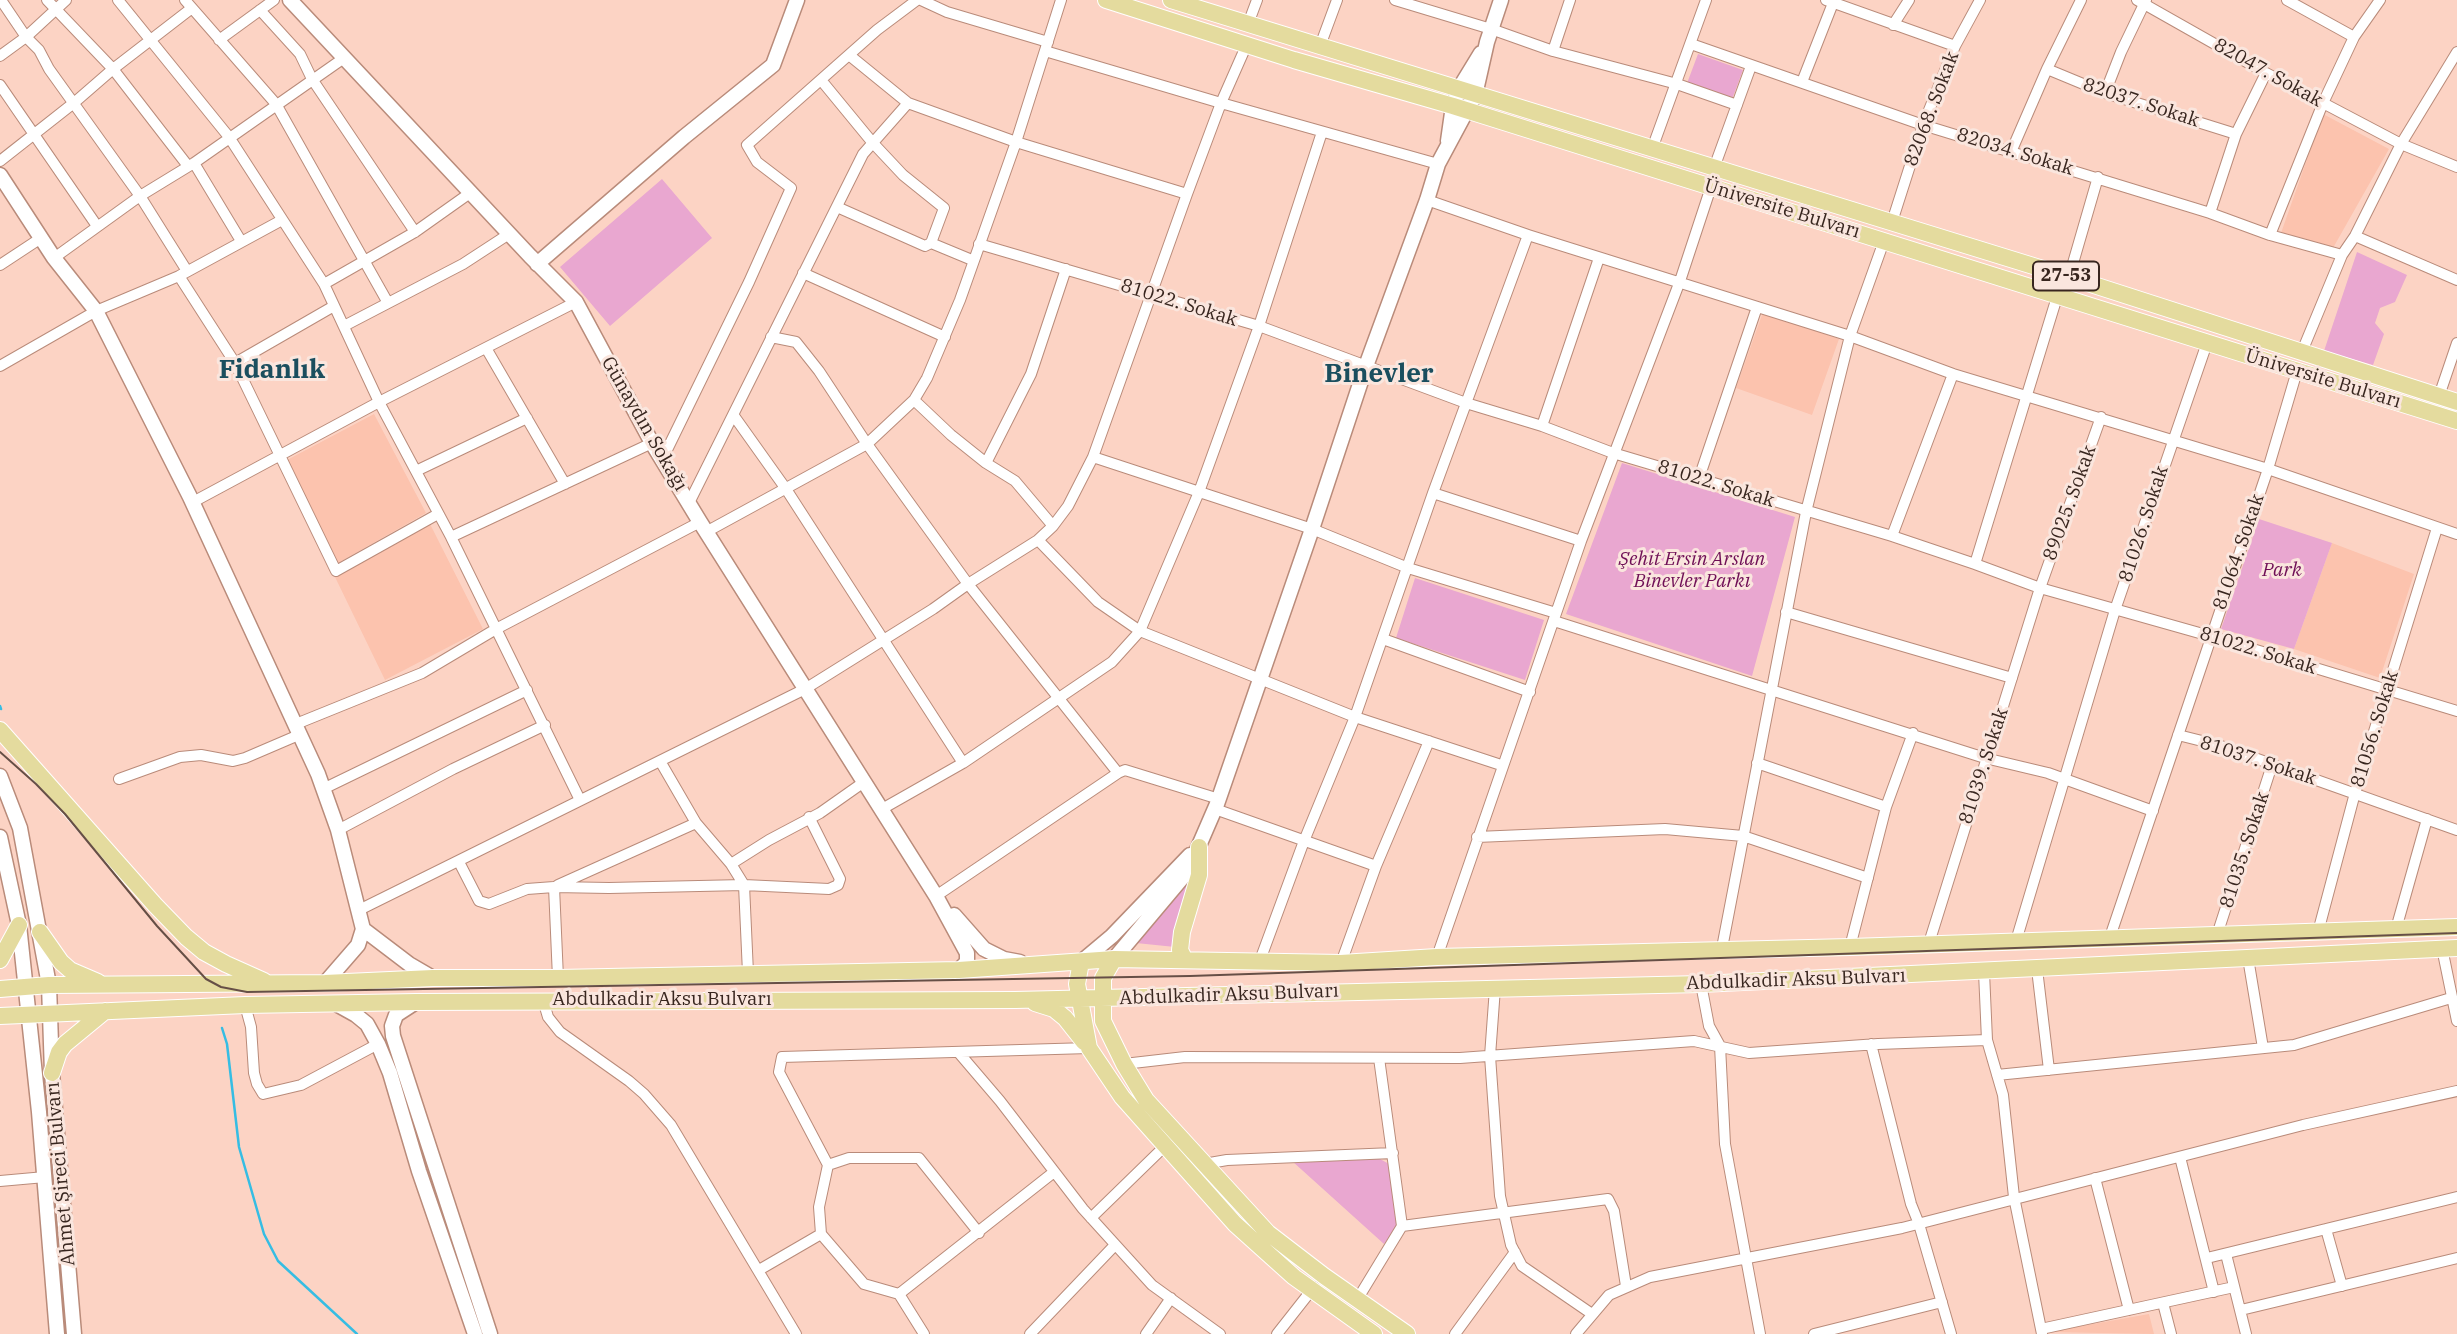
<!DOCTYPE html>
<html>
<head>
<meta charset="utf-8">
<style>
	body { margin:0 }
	canvas { display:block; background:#fcd3c4 }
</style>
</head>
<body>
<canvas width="2457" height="1334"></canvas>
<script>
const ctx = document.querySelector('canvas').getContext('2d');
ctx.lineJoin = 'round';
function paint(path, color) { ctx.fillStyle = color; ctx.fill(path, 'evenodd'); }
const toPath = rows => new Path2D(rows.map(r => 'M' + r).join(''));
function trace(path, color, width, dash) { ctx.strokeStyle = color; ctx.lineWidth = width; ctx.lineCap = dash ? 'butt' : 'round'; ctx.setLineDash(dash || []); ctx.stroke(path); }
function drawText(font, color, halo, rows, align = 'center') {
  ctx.font = font + ' "IBM Plex Serif",serif'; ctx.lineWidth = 6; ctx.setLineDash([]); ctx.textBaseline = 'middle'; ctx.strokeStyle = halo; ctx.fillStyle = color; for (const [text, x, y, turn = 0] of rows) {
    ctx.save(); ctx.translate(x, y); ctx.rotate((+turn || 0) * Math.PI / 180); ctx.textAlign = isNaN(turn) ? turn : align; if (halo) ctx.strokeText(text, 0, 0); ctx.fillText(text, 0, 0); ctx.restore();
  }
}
const built = toPath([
	[2323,114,2389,149,2333,248,2281,233],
	[1763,312,1839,339,1812,415,1736,388],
	[374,414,426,513,338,563,287,460],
	[430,524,483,629,385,680,335,577],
	[2332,543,2414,574,2380,678,2294,649],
	[2149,1314,2154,1334,2048,1332]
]);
const green = toPath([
	[1698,54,1743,70,1731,102,1686,86],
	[662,179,712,238,610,326,560,267],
	[2357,252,2407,275,2395,302,2380,308,2375,323,2384,334,2373,365,2324,351],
	[1622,463,1795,517,1752,676,1566,614],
	[2259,519,2332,543,2294,649,2221,629],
	[1415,578,1544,620,1525,680,1396,638],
	[1195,870,1175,947,1136,943],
	[1380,1159,1389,1164,1397,1215,1396,1227,1384,1244,1292,1161]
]);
const stream = toPath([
	[0,706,1,709],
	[222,1028,227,1044,239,1147,264,1234,278,1261,357,1334]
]);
const street = toPath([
	[1,0,26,37,39,50,49,69,140,196,187,271],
	[47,0,113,69,188,166],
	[118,0,229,137,324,284,379,402,451,537,580,800],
	[185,0,276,104,388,303],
	[921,0,947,12,1048,42],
	[1395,0,1491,29,1553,51,1677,84,1737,105],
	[1826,0,1955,46],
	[2137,0,2266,73,2401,144,2457,167],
	[2287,0,2354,37],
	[260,10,300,54,312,79,415,232],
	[1248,24,1257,0],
	[1893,25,1909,0],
	[219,40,274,0],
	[1691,44,1923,125,2210,213,2270,235,2342,255],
	[1320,46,1337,0],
	[1045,51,1221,103,1438,164],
	[1553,51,1570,0],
	[849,55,908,103,1016,142,1187,194],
	[0,56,26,37,66,0],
	[2047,69,2105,93,2236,134],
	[821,80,872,142,903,175,944,208,931,243],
	[1802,82,1833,3],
	[0,85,97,226],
	[2105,93,2121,52,2146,0],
	[1652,149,1706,0],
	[2011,152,2047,69,2081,0],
	[0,161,75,102,113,69,192,8],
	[194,163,241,241],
	[1714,168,1751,66],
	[1427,200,1528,235,1850,336,1953,374,2268,469,2457,534],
	[837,207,925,246,931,243,972,260],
	[2210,213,2236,134,2266,73],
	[1892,222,1923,125,1955,46,1980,0],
	[2270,235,2323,103,2354,37,2380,0],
	[2355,236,2457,280],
	[979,244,1259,326,1466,403,1542,426,1613,453,1892,536,1975,564,2040,588,2210,636,2457,711],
	[54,258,140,196,194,163,344,58],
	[0,265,41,238],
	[803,273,945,337],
	[179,276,235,363,336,571,438,514],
	[2069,277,2098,177],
	[324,284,415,232,470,193],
	[344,326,463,264,509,234],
	[771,337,796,342,819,371,867,444,968,584,1118,773,936,896],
	[486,348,565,484],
	[2301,354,2342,255,2355,236,2401,144,2457,52],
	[235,363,334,306],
	[0,366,96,311,179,276,282,220],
	[2439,396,2457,343],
	[914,400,951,435,986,463,1015,481,1053,526],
	[734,416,786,489,963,763],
	[1542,426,1599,258],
	[1093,457,1312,529,1408,568,1556,613],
	[662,460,749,282,791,188,757,162,747,145,877,30,917,0],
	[986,463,1031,374,1066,269],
	[416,471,527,418],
	[1699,478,1757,307],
	[1433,493,1581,541],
	[193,502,379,402,576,302],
	[689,503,863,154,908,103],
	[706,532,867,444,914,400,927,378,960,300,1016,142,1061,0],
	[1892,536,1953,374],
	[451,537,652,443],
	[1038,540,1098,602,1140,631,1355,717,1501,765],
	[1975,564,2057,297],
	[1786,612,2012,678],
	[1554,621,1985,758,2048,773,2153,811],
	[1383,639,1530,692],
	[296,724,422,673,496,629,700,522],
	[2178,735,2218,745,2457,830],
	[660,761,696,823,731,864],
	[1757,763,1886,807],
	[1118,773,1125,770,1219,799],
	[119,779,180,757,201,755,233,761,245,758,301,734],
	[323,789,527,690],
	[882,809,963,763,1112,662,1140,631,1199,492,1259,326,1322,132],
	[1215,809,1376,866],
	[338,830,453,769,545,725],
	[1477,837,1665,829,1743,836,1868,878],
	[459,862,479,901,489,904,527,889,554,887,558,978],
	[558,885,696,823],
	[554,887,609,888,744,885,829,889,838,885,840,879,809,817],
	[357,911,805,689,933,609,968,584,1038,540,1053,526,1068,506,1093,457,1187,194,1221,103,1247,44],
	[2396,929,2427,819],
	[2318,932,2355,793,2437,528],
	[2217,935,2272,765],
	[2110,937,2268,469,2297,371],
	[2016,941,2115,610,2207,343],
	[1929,943,2040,588,2101,417],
	[1850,947,1886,807,1913,733],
	[1722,948,1806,512,1850,336,1884,241],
	[2442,948,2457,1021],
	[1437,957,1581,541,1680,281,1711,187],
	[2248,958,2263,1048],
	[1259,963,1304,841,1355,717,1433,493,1528,235],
	[1341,963,1376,866,1429,741],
	[2037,969,2049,1070],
	[1984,972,1987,1040,2003,1095,2014,1197,2042,1334],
	[748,973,744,885,731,864,769,840,820,813,864,782],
	[1701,984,1709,1026,1720,1046,1725,1144,1760,1334],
	[1495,988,1490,1056,1500,1196,1511,1245,1522,1266,1592,1314],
	[543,1000,548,1017,560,1032,629,1081,644,1094,671,1125,796,1334],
	[245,1005,251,1027,254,1073,257,1084,263,1094,301,1085,378,1044],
	[1871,1044,1911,1204,1919,1224,1951,1334],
	[959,1053,1000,1101,1083,1209,1152,1285,1220,1334],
	[1124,1064,1185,1057,1460,1058,1694,1041,1749,1053,1878,1044,1987,1040],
	[1997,1075,2294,1045,2451,998],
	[2180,1157,2214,1292],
	[1204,1164,1227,1160,1393,1153],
	[828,1165,849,1158,919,1158,979,1233],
	[2095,1178,2129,1310],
	[0,1181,45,1177],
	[1091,1218,1165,1146],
	[1402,1226,1608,1199,1614,1211,1626,1286],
	[2326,1229,2342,1286],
	[2226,1254,2246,1334],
	[2207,1258,2457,1197],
	[759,1270,821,1234],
	[899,1294,1054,1172],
	[1357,1300,1402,1226,1379,1058],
	[2163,1303,2171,1334],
	[2241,1310,2457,1258],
	[2041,1329,2234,1287],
	[924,1334,899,1294,864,1284,821,1234,819,1207,828,1165,779,1072,782,1057,1089,1048],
	[1030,1334,1115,1245],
	[1146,1334,1171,1298],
	[1277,1334,1314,1287],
	[1455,1334,1515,1252],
	[1576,1334,1609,1295,1650,1277,1902,1228,2303,1125,2457,1091],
	[1814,1334,1942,1302]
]);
const secondary = toPath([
	[290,0,530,256,576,302,652,443,700,522,936,896,967,953,967,962,959,970],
	[1448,141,1453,106,1459,89,1481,53],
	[0,175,54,258,96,311,190,497,318,774,338,830,363,929,358,945,325,983],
	[537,264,684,137,773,65,797,0],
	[0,776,20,828,49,985,52,1073,74,1334],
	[0,837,19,925,39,1112,57,1334],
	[954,915,984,949,1004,959,1020,962],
	[363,929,409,964,433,978],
	[1114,959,1188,871,1217,804,1312,529,1366,366,1427,200,1438,164,1475,95,1487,42,1501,0],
	[1081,962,1112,936,1190,855],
	[416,1002,396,1015,392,1026,393,1036,490,1334],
	[338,1005,356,1015,367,1024,378,1044,390,1073,419,1171,475,1334]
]);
const primary = toPath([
	[1106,0,1294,60,1453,106,2457,421],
	[1171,0,2069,277,2457,402],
	[0,730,155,905,186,937,204,952,226,964,264,981],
	[40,932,61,962,70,970,98,982],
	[1114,959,1103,978,1103,1021,1124,1064,1146,1100,1268,1233,1324,1276,1407,1334],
	[0,960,19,925],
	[1185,960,1180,950,1182,932,1199,875,1199,847],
	[1081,962,1077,984,1089,1048,1122,1097,1235,1224,1294,1277,1374,1334],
	[0,989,49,985,325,983,433,978,558,978,959,970,1114,959,1341,963,1437,957,1850,947,2457,927],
	[1035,1003,1054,1009,1065,1018,1084,1042],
	[0,1016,245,1005,416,1002,1015,1000,1701,984,2457,948],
	[52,1073,59,1052,65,1044,105,1011]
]);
const tram = toPath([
	[0,752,36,784,65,814,157,926,206,979,221,987,247,992,1190,976,2457,933]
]);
const shields = [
	[2066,276,66]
];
const shieldNames = [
	["27-53",2066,276]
];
const streetNames = [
	["82047. Sokak",2268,73,29],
	["82037. Sokak",2141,103,18],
	["82068. Sokak",1932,109,-69],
	["82034. Sokak",2015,152,17],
	["Üniversite Bulvarı",1782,209,17],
	["81022. Sokak",1179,303,17],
	["Üniversite Bulvarı",2323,379,17],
	["Günaydın Sokağı",644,424,60],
	["81022. Sokak",1716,484,17],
	["89025. Sokak",2070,503,-70],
	["81026. Sokak",2144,524,-72],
	["81064. Sokak",2239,552,-71],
	["81022. Sokak",2258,651,17],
	["81056. Sokak",2375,729,-73],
	["81037. Sokak",2258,761,18],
	["81039. Sokak",1984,766,-72],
	["81035. Sokak",2245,850,-72],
	["Abdulkadir Aksu Bulvarı",1796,980,-2],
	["Abdulkadir Aksu Bulvarı",1229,995,-2],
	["Abdulkadir Aksu Bulvarı",662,1000],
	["Ahmet Şireci Bulvarı",61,1174,-95]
];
const parkNames = [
	["Şehit Ersin Arslan",1692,560],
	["Binevler Parkı",1692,582],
	["Park",2282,571]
];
const districtNames = [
	["Fidanlık",272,370],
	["Binevler",1379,374]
];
paint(built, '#fcc3ae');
paint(green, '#e9a7d0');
trace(stream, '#36bde3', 2.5);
trace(street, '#b98b7a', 12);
trace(secondary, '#b98b7a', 17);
trace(primary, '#fff', 18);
trace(street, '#fff', 10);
trace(secondary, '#fff', 14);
trace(primary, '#e4db9e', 16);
trace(tram, '#664f46', 2);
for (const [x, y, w] of shields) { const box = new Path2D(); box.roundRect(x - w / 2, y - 14.5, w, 29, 5); ctx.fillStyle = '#fae6de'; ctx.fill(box); trace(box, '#38261f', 2); }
drawText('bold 18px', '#38261f', null, shieldNames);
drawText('19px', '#38261f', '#fae6de', streetNames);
drawText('italic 19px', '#6f0f56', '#fae6de', parkNames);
drawText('bold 26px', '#1a4e5e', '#fae6de', districtNames);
</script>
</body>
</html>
